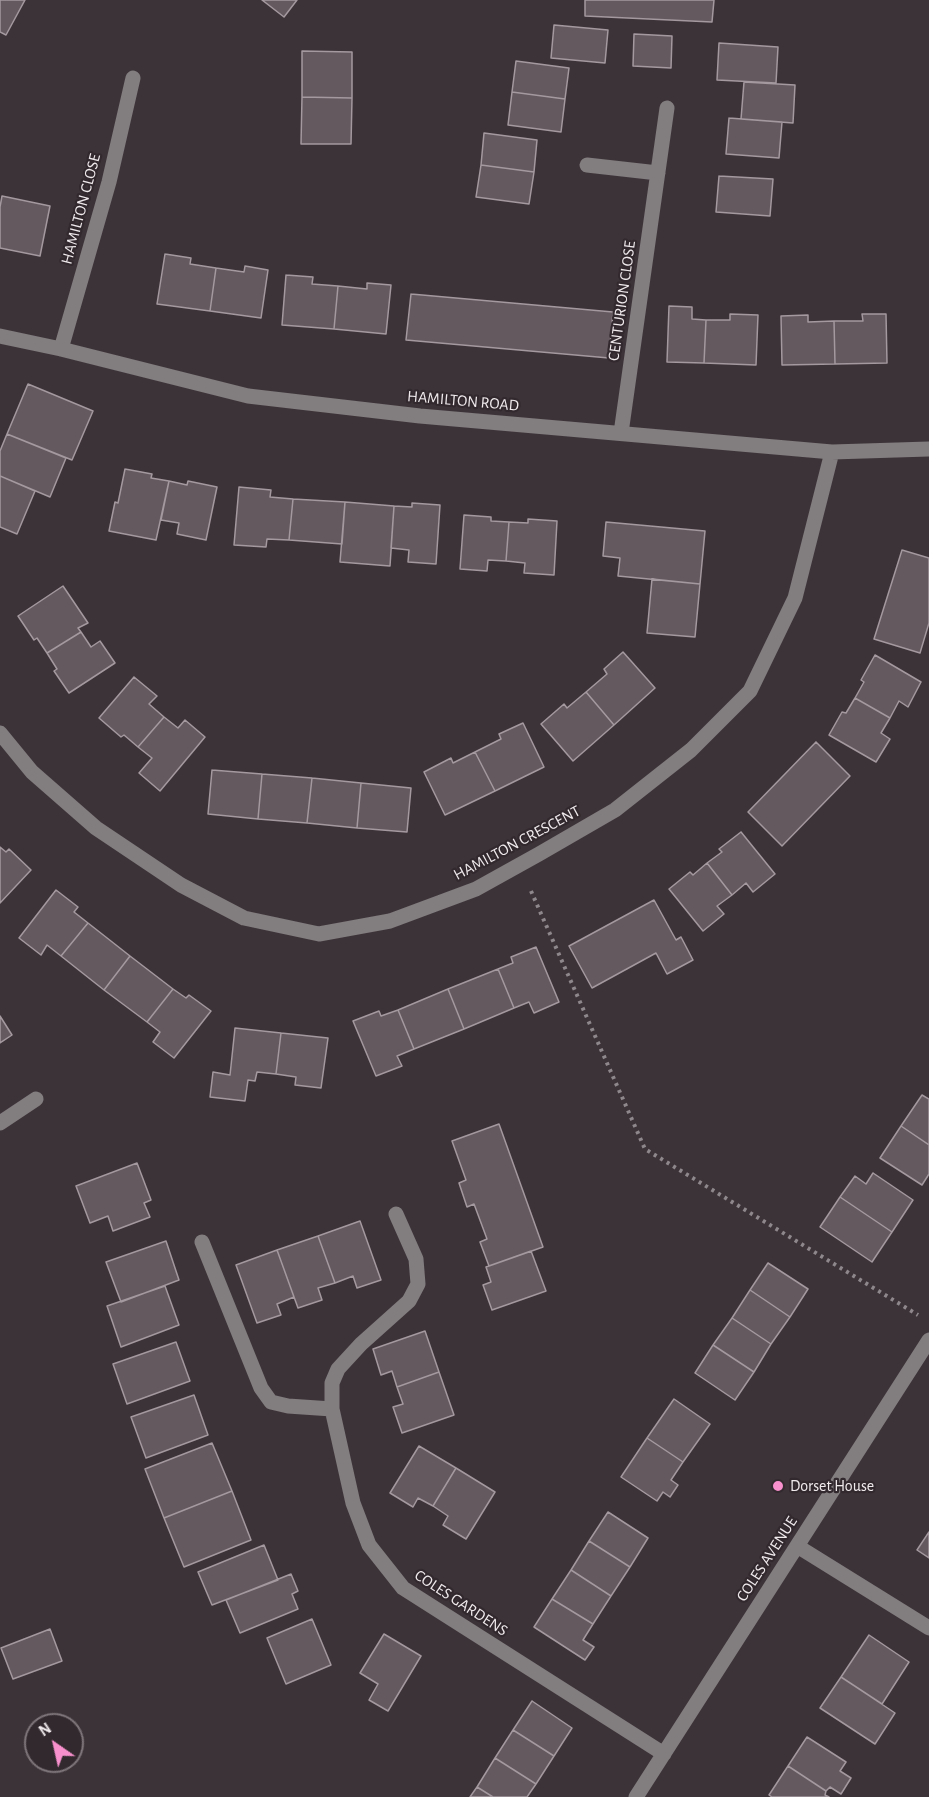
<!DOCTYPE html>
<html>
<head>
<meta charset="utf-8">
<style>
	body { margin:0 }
	#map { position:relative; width:929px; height:1797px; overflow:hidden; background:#3c3338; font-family:"Alegreya Sans",sans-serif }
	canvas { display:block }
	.north { position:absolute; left:24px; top:1713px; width:60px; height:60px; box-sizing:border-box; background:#32292e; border:2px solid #7e767a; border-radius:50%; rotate:326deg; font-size:16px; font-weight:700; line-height:24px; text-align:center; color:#f0eaed }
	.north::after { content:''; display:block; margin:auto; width:21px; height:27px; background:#f790cd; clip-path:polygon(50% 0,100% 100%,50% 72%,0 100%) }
</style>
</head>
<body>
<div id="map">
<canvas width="929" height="1797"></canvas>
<div class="north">N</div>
</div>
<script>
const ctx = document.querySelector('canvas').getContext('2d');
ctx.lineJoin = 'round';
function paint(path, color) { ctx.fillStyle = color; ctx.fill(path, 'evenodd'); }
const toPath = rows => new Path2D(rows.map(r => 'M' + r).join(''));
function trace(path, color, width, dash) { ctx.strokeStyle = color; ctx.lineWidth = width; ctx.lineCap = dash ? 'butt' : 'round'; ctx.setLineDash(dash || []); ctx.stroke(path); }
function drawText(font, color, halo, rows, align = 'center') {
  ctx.font = font + ' "Alegreya Sans",sans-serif'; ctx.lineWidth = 4.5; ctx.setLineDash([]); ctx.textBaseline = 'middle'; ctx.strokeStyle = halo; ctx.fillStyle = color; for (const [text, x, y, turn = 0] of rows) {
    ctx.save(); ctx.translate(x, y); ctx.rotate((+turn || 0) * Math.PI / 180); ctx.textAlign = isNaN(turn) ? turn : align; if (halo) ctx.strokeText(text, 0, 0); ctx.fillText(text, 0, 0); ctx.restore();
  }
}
const building = toPath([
	[0,0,25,0,6,35,0,32,0,0],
	[262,0,297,0,284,17,262,0],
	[585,0,714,0,712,22,585,16,585,0],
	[554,25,608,30,605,63,551,58,554,25],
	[634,34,672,36,671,68,633,66,634,34],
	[719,43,778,47,776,83,717,80,719,43],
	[302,51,352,52,352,98,302,97,302,51],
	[516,61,569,68,565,99,512,92,516,61],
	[744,82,795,85,793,123,741,119,744,82],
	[512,92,565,99,561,132,508,125,512,92],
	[302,97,352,98,351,144,301,144,302,97],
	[729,118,782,122,779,158,726,154,729,118],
	[484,133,537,140,534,172,481,165,484,133],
	[481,165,534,172,529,204,476,197,481,165],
	[719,176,773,179,770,216,716,212,719,176],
	[2,196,50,206,40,256,0,248,0,207,2,196],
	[165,254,191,258,190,264,216,268,210,311,157,304,165,254],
	[245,266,268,270,261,318,210,311,216,268,244,272,245,266],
	[286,275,313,277,312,284,338,286,334,329,282,325,286,275],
	[367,283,391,285,386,334,334,329,338,286,367,289,367,283],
	[411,294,613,312,609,358,406,340,411,294],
	[669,306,692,307,692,319,706,320,704,363,667,362,669,306],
	[730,314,758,315,756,365,704,363,706,320,730,320,730,314],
	[862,314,886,314,887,363,835,364,834,321,863,321,862,314],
	[808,315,808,322,834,321,835,364,782,365,781,316,808,315],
	[28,384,93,411,72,460,7,434,28,384],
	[7,434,66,458,50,497,0,476,0,451,7,434],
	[125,469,152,474,151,478,169,481,156,540,109,531,115,502,118,503,125,469],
	[0,476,35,491,17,534,0,527,0,476],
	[169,481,187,485,188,481,217,487,206,540,177,534,179,523,161,520,169,481],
	[239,487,271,490,270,497,293,499,289,540,267,539,266,547,234,545,239,487],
	[293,499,345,502,342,544,289,540,293,499],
	[345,502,394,506,390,566,340,562,345,502],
	[412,503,440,505,436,564,408,562,409,550,391,548,394,506,412,507,412,503],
	[464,515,491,517,491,521,509,522,506,561,488,560,487,571,460,569,464,515],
	[528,519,557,521,554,575,524,573,525,563,506,561,509,522,528,523,528,519],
	[606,522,705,531,700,584,618,576,620,558,603,556,606,522],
	[902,550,929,558,929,623,920,653,874,639,902,550],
	[652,579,700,584,695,637,647,633,652,579],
	[63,586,88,623,78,628,81,632,47,653,37,638,34,640,18,616,63,586],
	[81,632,91,647,100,641,115,663,69,693,54,671,57,669,47,653,81,632],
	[623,652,655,688,614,725,586,692,607,674,604,669,623,652],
	[875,655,921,682,908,707,899,701,890,718,855,698,864,682,861,680,875,655],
	[134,677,157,696,149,704,164,717,138,747,124,735,121,737,99,718,134,677],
	[586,692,614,725,573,761,541,724,564,704,567,708,586,692],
	[855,698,890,718,881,733,890,739,876,762,829,735,842,712,846,713,855,698],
	[164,717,178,728,185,720,205,737,160,791,139,773,152,758,138,747,164,717],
	[523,723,544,767,495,791,475,752,501,739,499,734,523,723],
	[816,742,850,776,782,846,748,812,816,742],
	[475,752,495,791,445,815,424,772,451,758,453,763,475,752],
	[212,770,262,774,258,819,208,814,212,770],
	[262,774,312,778,307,823,258,819,262,774],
	[312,778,361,783,357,828,307,823,312,778],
	[361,783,411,788,407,832,357,828,361,783],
	[741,832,775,874,753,892,746,883,732,895,707,863,722,852,719,849,741,832],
	[0,847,6,852,9,849,31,870,0,903,0,847],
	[707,863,732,895,717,906,724,914,703,931,669,889,690,872,693,875,707,863],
	[56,890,78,907,74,912,88,923,61,956,47,945,41,955,19,938,56,890],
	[654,900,676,940,681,937,693,960,667,974,656,953,592,988,569,946,654,900],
	[88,923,130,956,104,990,61,956,88,923],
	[536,947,559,1002,534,1013,529,1002,514,1008,498,969,513,963,511,957,536,947],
	[130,956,173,989,147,1022,104,990,130,956],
	[498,969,514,1008,464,1029,448,989,498,969],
	[173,989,186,998,189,995,211,1011,174,1058,153,1042,160,1032,147,1022,173,989],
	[448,989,464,1029,414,1049,398,1010,448,989],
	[398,1010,414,1049,397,1056,402,1066,376,1076,353,1021,379,1011,381,1016,398,1010],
	[0,1016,12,1035,0,1043,0,1016],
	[235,1028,281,1033,276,1074,257,1072,255,1081,248,1080,245,1101,210,1097,213,1072,230,1075,235,1028],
	[281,1033,328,1038,321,1088,295,1085,296,1077,276,1074,281,1033],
	[922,1095,929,1099,929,1145,901,1126,922,1095],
	[499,1124,543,1247,489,1266,480,1242,487,1239,474,1204,467,1207,459,1183,466,1180,452,1141,499,1124],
	[901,1126,929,1145,929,1174,922,1185,880,1158,901,1126],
	[137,1163,151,1200,144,1203,150,1217,113,1231,108,1216,90,1223,76,1186,137,1163],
	[873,1173,913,1200,892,1232,840,1197,855,1176,866,1184,873,1173],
	[840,1197,892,1232,872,1262,820,1227,840,1197],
	[360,1221,381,1280,357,1288,353,1276,335,1283,318,1236,360,1221],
	[318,1236,335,1283,318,1288,322,1300,298,1308,277,1250,318,1236],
	[166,1241,179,1280,121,1302,106,1262,166,1241],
	[277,1250,294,1297,277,1304,281,1315,257,1323,236,1265,277,1250],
	[531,1251,546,1291,492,1310,483,1285,491,1282,486,1267,531,1251],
	[768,1263,808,1289,790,1317,750,1290,768,1263],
	[165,1286,179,1325,121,1347,107,1306,165,1286],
	[750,1290,790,1317,771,1344,732,1318,750,1290],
	[732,1318,771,1344,754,1372,713,1345,732,1318],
	[425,1331,439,1372,397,1387,392,1371,381,1375,373,1349,425,1331],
	[176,1342,190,1381,127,1404,113,1364,176,1342],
	[713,1345,754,1372,735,1400,695,1373,713,1345],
	[439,1372,454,1415,402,1433,393,1407,403,1404,397,1387,439,1372],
	[194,1395,208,1435,146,1458,131,1417,194,1395],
	[674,1399,710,1424,683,1462,647,1438,674,1399],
	[647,1438,683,1462,671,1480,678,1485,670,1497,663,1492,657,1501,621,1477,647,1438],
	[212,1443,232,1491,164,1518,145,1469,212,1443],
	[419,1446,456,1468,433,1506,418,1498,413,1507,390,1493,419,1446],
	[456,1468,495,1492,466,1539,443,1525,448,1516,433,1506,456,1468],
	[232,1491,251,1540,184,1567,164,1518,232,1491],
	[608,1512,648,1538,630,1567,589,1541,608,1512],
	[929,1532,929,1558,917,1550,929,1532],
	[589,1541,630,1567,611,1596,571,1570,589,1541],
	[264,1545,278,1580,212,1605,198,1572,264,1545],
	[571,1570,611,1596,593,1624,552,1599,571,1570],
	[291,1574,298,1591,292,1594,298,1609,240,1633,226,1600,291,1574],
	[552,1599,593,1624,583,1640,594,1647,585,1660,534,1627,552,1599],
	[312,1619,331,1665,286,1684,267,1638,312,1619],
	[50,1629,62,1661,13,1679,1,1648,50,1629],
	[384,1634,421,1656,388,1711,369,1700,378,1684,360,1673,384,1634],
	[869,1635,909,1662,882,1704,841,1677,869,1635],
	[841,1677,895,1713,875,1744,820,1708,841,1677],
	[532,1701,572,1728,554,1756,513,1730,532,1701],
	[513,1730,554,1756,536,1784,495,1758,513,1730],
	[807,1737,846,1762,840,1771,851,1778,841,1794,830,1787,826,1791,788,1766,807,1737],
	[495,1758,536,1784,527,1797,493,1797,477,1787,495,1758],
	[788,1766,826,1791,825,1795,829,1797,772,1797,769,1795,788,1766],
	[477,1787,493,1797,470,1797,477,1787]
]);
const path = toPath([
	[531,891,645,1149,918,1315]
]);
const minor = toPath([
	[587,165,658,173],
	[0,336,61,349,248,396,420,416,832,452,929,449],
	[61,349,109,182,133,78],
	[621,433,667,108],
	[0,733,32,772,96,828,181,885,244,918,319,934,390,921,476,889,539,854,615,810,691,750,750,691,795,598,832,452],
	[0,1123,36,1099],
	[396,1214,416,1259,418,1284,409,1301,361,1344,338,1369,332,1383,332,1409,353,1503,369,1545,403,1588,664,1754],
	[202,1242,261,1388,271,1402,288,1406,332,1409],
	[797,1546,929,1628],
	[636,1797,929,1340]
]);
const markers = [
	[778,1486,6,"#f790cd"]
];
const streetNames = [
	["HAMILTON CLOSE",81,209,-75],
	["CENTURION CLOSE",622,301,-82],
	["HAMILTON ROAD",463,401,5],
	["HAMILTON CRESCENT",517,843,-28],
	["COLES AVENUE",767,1559,-57],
	["COLES GARDENS",461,1603,33]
];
const poiNames = [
	["Dorset House",790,1486]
];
paint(building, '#64595f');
trace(building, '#a4999f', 1.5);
trace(path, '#8e878b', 4, [3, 4.5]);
trace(minor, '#827d7f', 15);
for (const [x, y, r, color] of markers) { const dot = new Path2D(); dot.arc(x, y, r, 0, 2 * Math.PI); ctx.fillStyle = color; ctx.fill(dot); trace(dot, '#32292e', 2); }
drawText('16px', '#f0eaed', '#32292e', streetNames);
drawText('16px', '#f0eaed', '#32292e', poiNames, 'left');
</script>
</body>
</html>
